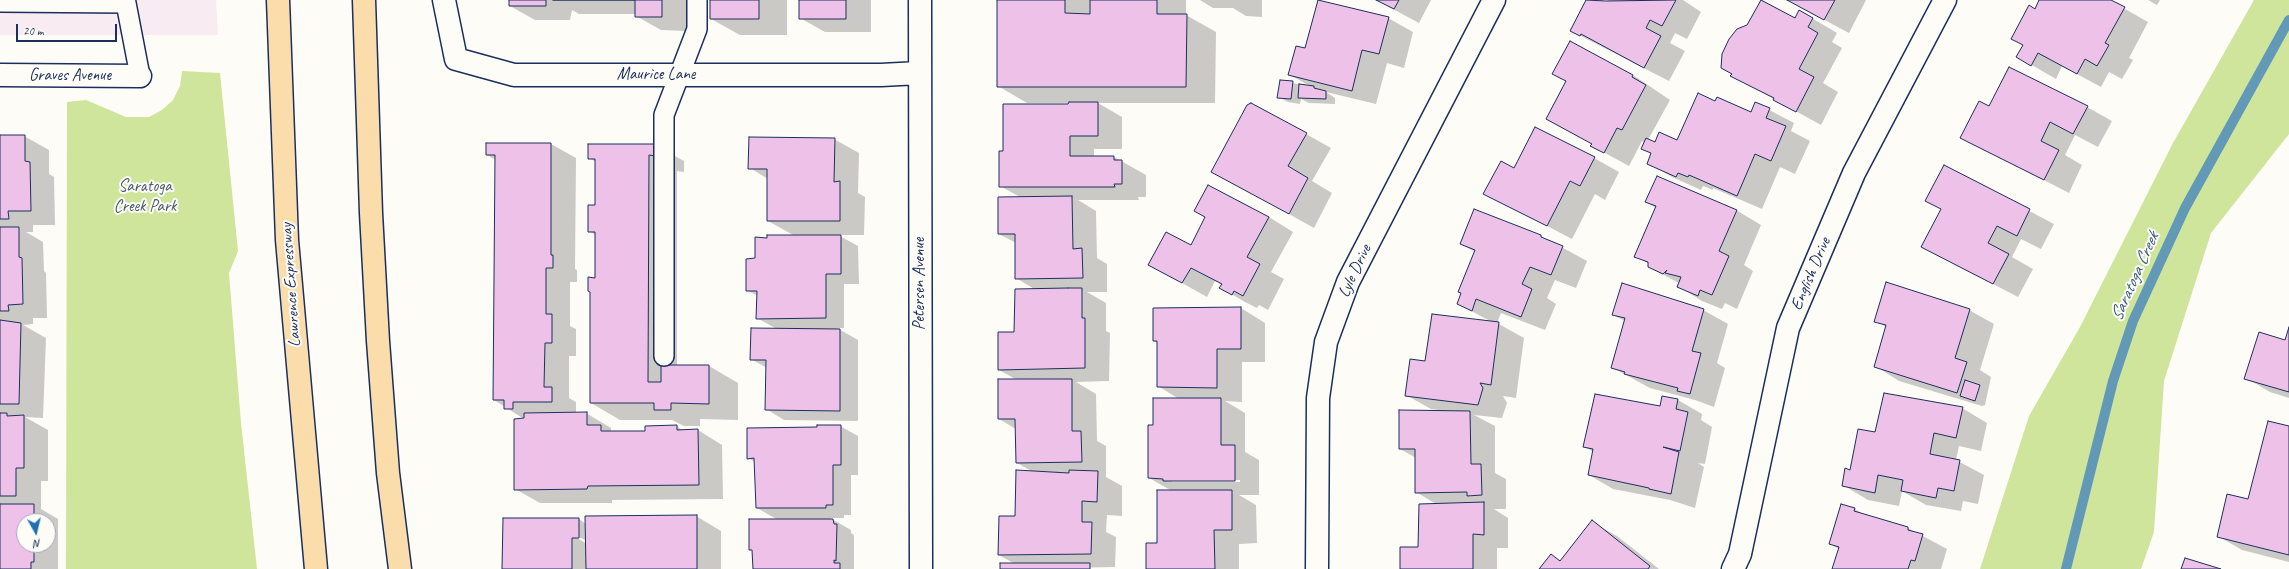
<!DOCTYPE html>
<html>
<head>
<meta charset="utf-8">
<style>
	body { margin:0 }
	#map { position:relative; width:2289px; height:569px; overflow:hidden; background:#fdfcf7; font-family:Caveat,sans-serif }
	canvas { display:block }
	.north { position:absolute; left:16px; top:513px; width:40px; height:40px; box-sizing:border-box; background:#fdfcf7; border:1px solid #a3aaba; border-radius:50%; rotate:172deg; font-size:11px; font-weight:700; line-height:16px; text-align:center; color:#1b2f5e }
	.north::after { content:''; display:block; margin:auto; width:14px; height:18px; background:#1f6fb2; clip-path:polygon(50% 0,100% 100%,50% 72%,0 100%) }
	.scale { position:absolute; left:16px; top:24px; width:101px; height:18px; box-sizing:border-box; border:2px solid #1b2f5e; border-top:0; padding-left:5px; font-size:12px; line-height:14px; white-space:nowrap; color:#1b2f5e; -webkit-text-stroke:3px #fdfcf7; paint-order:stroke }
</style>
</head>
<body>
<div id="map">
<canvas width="2289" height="569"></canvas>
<div class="north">N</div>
<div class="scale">20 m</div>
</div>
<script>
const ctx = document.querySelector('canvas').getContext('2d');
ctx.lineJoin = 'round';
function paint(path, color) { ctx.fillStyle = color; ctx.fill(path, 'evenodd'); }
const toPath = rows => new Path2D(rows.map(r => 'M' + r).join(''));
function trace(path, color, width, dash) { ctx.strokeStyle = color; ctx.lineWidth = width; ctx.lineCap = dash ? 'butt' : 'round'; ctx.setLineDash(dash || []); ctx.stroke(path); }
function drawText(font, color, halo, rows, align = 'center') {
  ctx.font = font + ' Caveat,sans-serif'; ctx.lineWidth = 4; ctx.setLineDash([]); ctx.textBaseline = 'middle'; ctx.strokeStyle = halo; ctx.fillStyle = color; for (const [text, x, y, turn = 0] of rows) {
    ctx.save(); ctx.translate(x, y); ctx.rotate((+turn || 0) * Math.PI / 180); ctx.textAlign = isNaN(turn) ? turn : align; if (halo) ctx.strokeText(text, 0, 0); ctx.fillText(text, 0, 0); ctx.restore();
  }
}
const built = toPath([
	[0,0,216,0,218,35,0,35]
]);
const green = toPath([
	[2254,0,2289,0,2289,134,2211,233,2164,381,2154,532,2141,569,1980,569,2029,416,2080,327,2173,143],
	[182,71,220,73,238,251,229,273,241,423,257,569,66,569,67,102,86,100,126,117,149,117,162,110,173,100,180,86]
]);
const shadow = toPath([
	[509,0,686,0,686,31,661,30,636,16,636,14,579,14,572,10,570,20,535,20,510,6],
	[711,0,787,0,787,35,740,35,711,19],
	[800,0,871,0,871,32,825,32,800,18],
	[998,0,1186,0,1186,15,1216,32,1215,103,1098,103,1122,117,1122,149,1094,149,1094,157,1114,157,1146,175,1146,197,1138,197,1139,200,1078,200,1096,211,1097,258,1107,264,1107,292,1087,292,1106,303,1106,331,1110,333,1109,381,1076,382,1096,394,1097,441,1106,446,1106,477,1122,486,1122,516,1107,515,1106,532,1116,537,1115,567,1001,569,1015,564,999,555,1035,473,1017,463,1016,429,999,419,1017,380,999,370,1036,290,1016,278,1016,243,999,234,1020,197,1000,186,1004,152,1069,105,1070,103,1027,103,998,86],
	[1200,0,1262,0,1262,17,1246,16,1233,8,1213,8],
	[1376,0,1431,0,1419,23],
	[1587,0,1602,0,1607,2,1608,0,1683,0,1701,12,1687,39,1675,33,1670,43,1685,51,1669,81,1571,31],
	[1762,0,1796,19,1800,11,1837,33,1832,42,1842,48,1823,83,1838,92,1821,125,1732,76,1748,26],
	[1787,0,1866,0,1849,33],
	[2040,0,2109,0,2148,22,2129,58,2133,60,2122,79,2109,72,2101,87,2062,66,2056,79,2018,57,2024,45,2035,10],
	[2148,0,2160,0,2157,5],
	[1388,18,1413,32,1404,68,1387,63,1376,104,1326,92,1335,98,1335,104,1309,103,1301,99,1300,104,1288,102,1278,97,1280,81,1310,86,1290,75,1306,49],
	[1633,75,1670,100,1648,140,1655,143,1677,141,1715,102,1751,114,1756,103,1794,123,1791,131,1810,141,1795,174,1780,167,1762,209,1713,188,1713,190,1703,186,1701,190,1672,177,1648,163,1652,154,1642,149,1645,143,1642,141,1629,166,1592,146],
	[2087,107,2112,121,2098,147,2075,135,2065,155,2082,165,2069,193,1961,137,1989,108],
	[1306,134,1331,148,1312,181,1332,193,1314,228,1237,185],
	[0,136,24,136,49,150,49,174,54,177,55,225,33,225,33,232,26,232,43,242,44,271,46,273,47,318,33,318,33,324,23,325,46,338,43,418,25,417,48,430,48,481,41,481,41,509,58,519,58,569,0,569],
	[24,521,48,521,48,545,24,545],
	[834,139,859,153,858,193,865,197,864,235,838,235,858,246,859,284,844,284,844,328,837,328,858,340,858,421,784,420,766,409,767,368,751,359,777,329,757,318,758,296,747,290,756,259,768,239,795,236,768,221,768,179,750,168],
	[487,144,551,144,576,158,575,269,577,270,577,282,570,282,570,326,576,329,576,356,569,356,569,398,576,402,576,413,586,413,611,428,611,432,646,432,676,426,684,431,698,430,722,445,723,499,612,500,612,503,540,503,515,489,524,419,494,400,496,160,487,155],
	[655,145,684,161,684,172,677,171,677,366,709,366,738,383,738,420,700,419,700,426,684,426,672,420,620,420,591,403,596,235,589,231,596,206,596,162,589,158],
	[1594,158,1619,172,1605,200,1595,194,1572,239,1484,193,1514,169],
	[1944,166,2054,224,2041,249,2021,239,2012,257,2033,269,2018,297,1922,247,1942,209],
	[1646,202,1736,210,1761,225,1744,265,1753,271,1737,309,1725,303,1722,309,1702,301,1678,286,1679,283,1649,267,1649,264,1636,256,1656,208],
	[1206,217,1269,217,1293,232,1271,272,1284,279,1268,310,1259,305,1257,308,1245,302,1221,288,1223,285,1215,281,1207,297,1150,265,1191,246],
	[1541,236,1587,261,1576,288,1555,280,1547,298,1556,304,1545,330,1501,313,1497,323,1524,338,1516,398,1503,396,1507,403,1502,418,1474,415,1495,426,1495,473,1506,479,1506,509,1494,509,1508,518,1508,548,1497,548,1497,569,1401,569,1419,548,1436,504,1416,492,1416,458,1400,449,1439,410,1431,409,1406,395,1426,362,1492,322,1458,304,1475,252,1461,244],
	[1241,308,1265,323,1265,362,1242,362,1242,402,1225,401,1245,413,1245,452,1259,460,1259,495,1239,495,1256,505,1257,543,1239,544,1239,569,1147,569,1158,544,1172,491,1149,478,1154,426,1179,399,1158,386,1158,343,1154,341],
	[1172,480,1240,480,1240,482,1172,482],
	[1703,310,1728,324,1717,363,1725,368,1714,407,1695,400,1650,388,1613,368,1625,321,1613,315],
	[1969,310,1994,324,1980,370,1991,377,1985,405,1982,406,1899,381,1875,366,1886,327,1876,321],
	[2289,331,2289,398,2270,392,2246,378,2286,341],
	[1662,397,1678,400,1702,414,1701,420,1712,427,1705,464,1698,463,1704,467,1695,508,1670,500,1613,489,1589,475,1594,452,1584,447,1661,407],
	[1962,408,1987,423,1981,451,1959,446,1956,460,1984,475,1978,504,1963,501,1961,511,1926,505,1902,491,1899,506,1868,500,1843,485,1876,433],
	[840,426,858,436,858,475,851,475,851,515,844,515,844,518,830,518,851,530,851,533,854,535,854,569,754,569,753,551,750,549,778,520,757,508,755,462,748,458,818,428],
	[2289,427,2289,562,2242,550,2218,536,2249,501],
	[1841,505,1855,509,1866,516,1908,528,1947,549,1941,569,1834,569,1839,549,1830,544],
	[696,516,721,531,721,569,503,569,579,519,586,524],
	[575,535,587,541,587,544,574,536],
	[1592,522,1617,536,1659,569,1540,569,1551,555,1561,561]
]);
const stream = toPath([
	[2066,569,2113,381,2133,321,2185,208,2289,20]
]);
const building = toPath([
	[509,0,546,0,546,6,509,6,509,0],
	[553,0,662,0,662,17,635,17,635,0,553,0],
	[710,0,759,0,759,19,710,19,710,0],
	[799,0,846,0,846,19,799,19,799,0],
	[997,0,1065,0,1065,13,1090,14,1090,0,1157,0,1157,14,1187,14,1186,87,997,87,997,0],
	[1318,0,1389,17,1379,54,1362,50,1352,91,1288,75,1296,46,1305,48,1318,0],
	[1376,0,1399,0,1394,9,1376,0],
	[1586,0,1606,1,1676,0,1662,26,1650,20,1646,28,1661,36,1644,68,1581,34,1580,36,1570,31,1586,0],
	[1761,0,1795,18,1799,10,1813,18,1808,27,1818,33,1799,69,1814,77,1796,112,1773,100,1774,98,1730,76,1732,74,1721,68,1722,54,1729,39,1737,29,1747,25,1761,0],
	[1787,0,1835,0,1824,20,1787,0],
	[2039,0,2111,0,2125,7,2105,43,2109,45,2097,66,2085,59,2077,74,2038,53,2031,66,2016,57,2023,45,2011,39,2029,5,2035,9,2039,0],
	[1570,41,1633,75,1632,77,1646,85,1622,130,1617,128,1604,153,1590,146,1592,144,1546,119,1566,81,1552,74,1570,41],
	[2009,67,2088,106,2073,134,2050,122,2041,141,2059,150,2044,180,1960,138,1979,101,1989,106,2009,67],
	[1280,80,1293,81,1291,99,1277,98,1280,80],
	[1299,84,1314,86,1314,88,1326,91,1326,99,1298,98,1299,84],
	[1698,93,1715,101,1717,97,1751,112,1755,102,1770,108,1766,118,1786,126,1771,161,1755,154,1737,196,1689,175,1688,177,1678,173,1676,177,1647,164,1651,153,1641,149,1646,138,1655,142,1659,132,1677,140,1698,93],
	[1069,102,1098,102,1098,136,1070,136,1070,156,1114,156,1114,160,1122,160,1122,184,1114,184,1115,187,999,187,999,151,1003,151,1003,104,1068,104,1069,102],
	[1251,103,1307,133,1288,166,1308,178,1289,214,1211,172,1247,105,1251,103],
	[1535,127,1595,157,1580,186,1570,181,1547,226,1483,194,1501,161,1514,168,1535,127],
	[0,135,25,135,25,161,30,162,31,211,8,211,9,219,0,219,0,135],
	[749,137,835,138,834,182,840,181,840,221,767,221,767,169,748,169,749,137],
	[486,143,551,143,551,255,553,255,553,268,546,268,546,314,552,314,552,343,545,343,544,387,552,387,552,402,513,402,513,409,504,409,504,400,493,400,495,155,486,155,486,143],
	[588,144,656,144,656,156,649,155,648,382,661,382,661,365,709,365,709,404,671,403,671,410,654,410,654,403,590,403,590,292,588,291,588,277,595,278,595,232,588,232,588,205,595,205,595,159,588,159,588,144],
	[1944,165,2030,209,2017,236,1997,226,1988,243,2009,254,1993,284,1921,247,1941,209,1925,201,1944,165],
	[1657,176,1737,210,1719,251,1729,256,1712,295,1700,290,1698,296,1677,287,1681,277,1665,273,1667,270,1663,274,1648,267,1648,262,1634,257,1656,206,1645,202,1657,176],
	[1208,185,1269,217,1247,257,1260,264,1243,296,1234,291,1232,295,1219,288,1222,284,1191,268,1182,283,1148,265,1166,232,1191,245,1205,217,1194,211,1208,185],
	[1072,196,1073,249,1082,248,1083,278,1015,279,1015,234,998,234,998,197,1072,196],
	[1474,209,1541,235,1541,237,1563,246,1551,275,1530,267,1522,284,1532,289,1521,317,1476,299,1472,311,1457,304,1461,293,1458,292,1475,250,1460,244,1474,209],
	[0,227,19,227,19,257,22,258,23,304,8,305,9,311,0,311,0,227],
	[767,235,841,235,841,274,826,274,826,318,756,319,757,291,746,291,746,259,755,258,755,237,767,238,767,235],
	[1886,282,1970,309,1955,358,1967,362,1957,393,1874,367,1886,325,1874,322,1886,282],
	[1622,283,1704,309,1692,351,1701,353,1690,394,1677,391,1678,388,1624,374,1625,372,1611,368,1625,318,1612,315,1622,283],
	[1068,288,1082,288,1082,318,1085,318,1085,368,998,370,998,332,1014,332,1015,289,1068,288],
	[1241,307,1241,349,1217,349,1217,388,1157,387,1157,341,1153,341,1153,308,1241,307],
	[1432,314,1499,322,1491,385,1480,383,1483,388,1478,405,1405,396,1410,359,1425,361,1432,314],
	[0,320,21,323,19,404,0,404,0,320],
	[2289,327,2289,392,2244,379,2259,332,2285,340,2289,327],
	[751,328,840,329,840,411,765,410,766,360,750,360,751,328],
	[998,379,1072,379,1072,431,1081,431,1082,462,1016,463,1015,419,998,419,998,379],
	[1965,380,1980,385,1975,401,1960,396,1965,380],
	[1884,393,1963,407,1956,438,1934,433,1930,454,1960,460,1954,491,1938,488,1936,498,1901,491,1903,480,1878,475,1875,493,1842,486,1845,468,1850,470,1858,429,1875,432,1884,393],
	[1595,394,1660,406,1662,396,1678,399,1676,409,1688,412,1680,451,1663,447,1679,452,1671,494,1649,489,1649,488,1588,475,1593,449,1583,447,1595,394],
	[1153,398,1221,398,1221,445,1235,445,1235,481,1163,481,1163,479,1148,478,1148,425,1153,425,1153,398],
	[1399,410,1470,411,1471,464,1481,464,1482,495,1467,496,1467,492,1415,493,1415,449,1399,449,1399,410],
	[587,412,587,425,601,425,601,431,645,431,645,426,677,425,677,430,698,429,699,485,588,486,587,489,514,490,514,419,524,418,524,413,587,412],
	[0,413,7,413,7,416,24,415,24,468,16,468,16,496,0,496,0,413],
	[2268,421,2289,426,2289,555,2217,537,2227,494,2248,499,2268,421],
	[817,425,841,425,841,465,833,465,833,505,826,505,826,508,756,508,754,458,747,459,747,428,817,427,817,425],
	[1016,470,1069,473,1069,470,1098,471,1097,502,1082,501,1082,522,1092,522,1091,554,998,555,999,516,1015,516,1016,470],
	[1157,490,1232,490,1232,530,1214,530,1215,569,1146,569,1146,543,1157,543,1157,490],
	[1484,502,1484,535,1473,534,1473,569,1400,569,1400,547,1418,547,1419,504,1484,502],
	[0,504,34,504,34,521,24,521,24,545,34,545,34,562,31,562,31,569,0,569,0,504],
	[1841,504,1855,508,1854,511,1908,527,1908,530,1923,534,1915,561,1911,560,1908,569,1832,569,1839,547,1829,544,1841,504],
	[697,515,697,569,586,569,585,516,697,515],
	[503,518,579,518,579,538,572,538,572,569,502,569,503,518],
	[749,519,833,519,834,524,837,524,836,561,834,560,834,563,840,563,840,569,753,569,752,550,749,550,749,519],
	[1592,520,1650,566,1648,569,1539,569,1551,554,1560,561,1592,520],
	[2185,558,2221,569,2181,569,2185,558],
	[1000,563,1090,563,1090,569,1000,569,1000,563]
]);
const service = toPath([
	[0,2,126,3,140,76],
	[664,356,664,115,697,29,697,0]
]);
const minor = toPath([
	[444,0,456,59,514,75,881,75,919,73],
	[920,0,921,569],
	[0,75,140,76],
	[1317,569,1318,398,1326,342,1348,282,1494,0],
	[1733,569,1740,554,1788,328,1854,173,1945,0]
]);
const trunk = toPath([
	[278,0,287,240,316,569],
	[364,0,371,213,378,341,388,473,400,569]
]);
const streetNames = [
	["Maurice Lane",656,75],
	["Graves Avenue",70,76],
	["Lyle Drive",1355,271,-65],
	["English Drive",1811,274,-67],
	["Petersen Avenue",920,284,-90],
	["Lawrence Expressway",291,285,-94]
];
const parkNames = [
	["Saratoga",145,187],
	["Creek Park",145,207]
];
const waterNames = [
	["Saratoga Creek",2135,277,-66]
];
paint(built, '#f8ebf2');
paint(green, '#cee59b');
paint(shadow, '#0003');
trace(stream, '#6299b6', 10);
paint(building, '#eec2e8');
trace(building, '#1b2f5e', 1);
trace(service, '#1b2f5e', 22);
trace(minor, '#1b2f5e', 25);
trace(trunk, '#1b2f5e', 25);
trace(service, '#fdfcf7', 19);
trace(minor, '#fdfcf7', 22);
trace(trunk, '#faddab', 22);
drawText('17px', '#1b2f5e', '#fdfcf7', streetNames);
drawText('17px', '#485c6d', '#fdfcf7', parkNames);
drawText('italic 18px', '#385b82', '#fdfcf7', waterNames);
</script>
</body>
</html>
